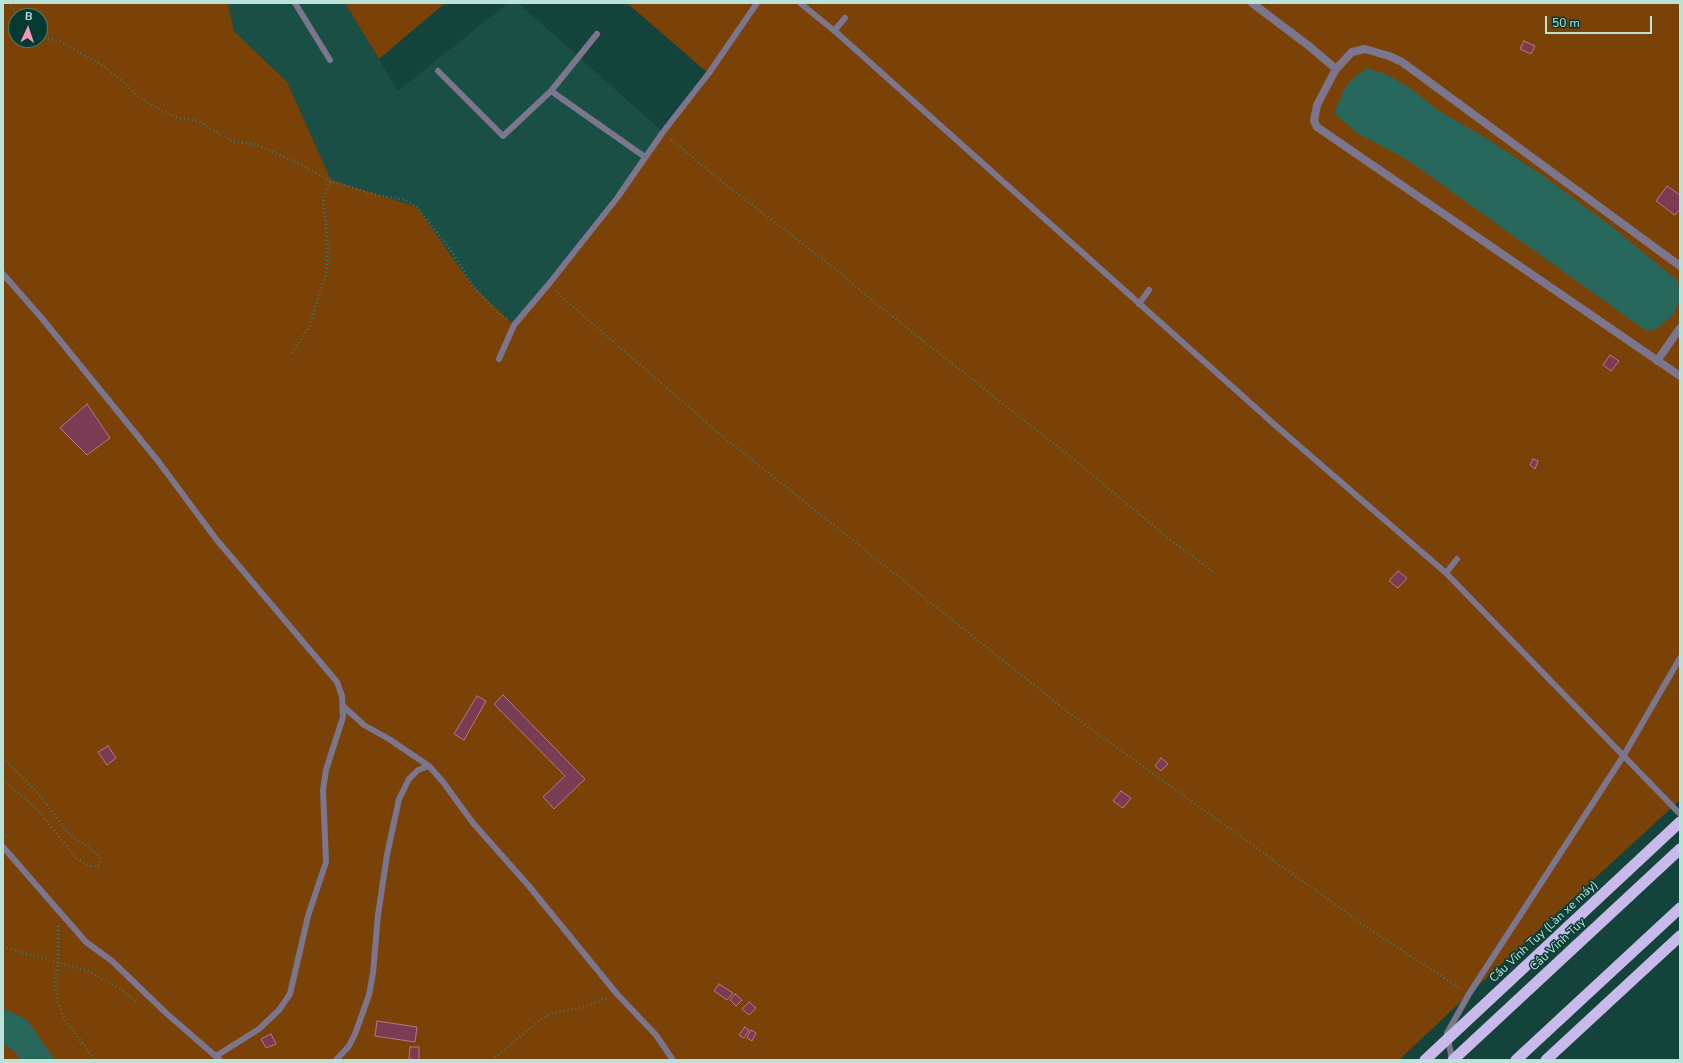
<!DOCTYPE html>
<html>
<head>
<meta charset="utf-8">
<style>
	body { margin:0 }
	#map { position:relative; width:1683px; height:1063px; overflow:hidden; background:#14433b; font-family:"Nunito Sans",sans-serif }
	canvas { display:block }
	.frame { position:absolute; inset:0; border:4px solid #bae2d8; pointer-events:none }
	.north { position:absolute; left:8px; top:8px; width:40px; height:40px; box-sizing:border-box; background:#063931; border:1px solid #4e7d74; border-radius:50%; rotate:3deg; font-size:11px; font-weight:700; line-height:16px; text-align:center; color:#bae2d8 }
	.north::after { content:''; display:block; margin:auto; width:14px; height:18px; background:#f09ab6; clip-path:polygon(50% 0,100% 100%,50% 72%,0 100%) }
	.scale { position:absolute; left:1545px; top:16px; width:107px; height:18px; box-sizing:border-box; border:2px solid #bae2d8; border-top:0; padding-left:5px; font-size:12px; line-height:14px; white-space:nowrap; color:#bae2d8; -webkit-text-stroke:3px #063931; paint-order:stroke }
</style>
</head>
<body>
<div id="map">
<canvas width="1683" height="1063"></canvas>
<div class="frame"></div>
<div class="north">B</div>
<div class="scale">50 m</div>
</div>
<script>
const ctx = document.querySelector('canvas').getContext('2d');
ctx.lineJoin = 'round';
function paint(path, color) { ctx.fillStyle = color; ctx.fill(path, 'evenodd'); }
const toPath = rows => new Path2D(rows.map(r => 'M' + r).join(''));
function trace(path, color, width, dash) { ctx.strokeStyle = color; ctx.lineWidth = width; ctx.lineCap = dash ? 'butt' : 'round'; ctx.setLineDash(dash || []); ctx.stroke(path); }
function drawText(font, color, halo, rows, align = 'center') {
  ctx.font = font + ' "Nunito Sans",sans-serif'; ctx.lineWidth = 3; ctx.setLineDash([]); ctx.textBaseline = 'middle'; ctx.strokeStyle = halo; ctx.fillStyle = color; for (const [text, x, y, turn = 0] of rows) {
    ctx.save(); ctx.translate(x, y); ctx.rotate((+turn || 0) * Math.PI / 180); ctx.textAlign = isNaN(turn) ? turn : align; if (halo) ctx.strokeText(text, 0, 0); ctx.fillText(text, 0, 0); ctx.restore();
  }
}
const built = toPath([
	[228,3,345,3,398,91,508,3,518,3,663,132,514,325,472,285,417,207,331,181,287,82,234,31]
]);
const green = toPath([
	[3,3,228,3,234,31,287,82,331,180,417,207,472,285,514,325,548,285,709,74,627,3,1680,3,1680,800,1469,994,1399,1060,3,1060],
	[16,16,40,16,40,40,16,40],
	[345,3,445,3,379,59]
]);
const water = toPath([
	[1367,68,1388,75,1411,89,1439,111,1486,138,1545,177,1611,226,1678,281,1680,300,1673,315,1658,328,1648,331,1642,328,1406,159,1357,133,1334,113,1345,88,1355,77],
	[3,1008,27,1020,55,1060,20,1060,16,1053,3,1044]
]);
const building = toPath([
	[1524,41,1535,46,1531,54,1520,49,1524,41],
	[1667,186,1680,195,1680,209,1675,215,1656,201,1667,186],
	[1610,355,1619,361,1611,371,1603,365,1610,355],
	[87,404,110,438,87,455,60,428,87,404],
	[1533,459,1538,461,1535,469,1530,465,1533,459],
	[1398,571,1407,578,1398,588,1389,581,1398,571],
	[503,695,585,779,554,809,543,797,565,776,494,704,503,695],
	[477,696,486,701,464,740,454,734,477,696],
	[108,746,116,758,107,765,98,752,108,746],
	[1161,758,1168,764,1161,771,1155,766,1161,758],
	[1121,791,1131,798,1123,808,1113,801,1121,791],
	[719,984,733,993,727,1000,714,991,719,984],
	[735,994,742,1000,736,1006,730,1000,735,994],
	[749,1002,756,1008,749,1015,742,1009,749,1002],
	[377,1021,417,1027,415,1042,375,1036,377,1021],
	[745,1027,749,1030,744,1038,739,1035,745,1027],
	[751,1030,756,1033,752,1041,747,1038,751,1030],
	[271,1034,276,1044,266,1048,261,1039,271,1034],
	[410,1047,419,1047,419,1060,409,1059,410,1047]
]);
const path = toPath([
	[8,3,20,16],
	[40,37,59,41,105,67,123,82,138,96,153,106,178,118,198,121,234,142,255,144,300,164,331,181],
	[671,139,716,177,828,263,878,305,1077,462,1169,539,1214,572],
	[555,291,721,435,1069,713,1365,926,1461,989],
	[292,353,309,328,327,270,328,244,323,198,331,181,377,195,405,200,417,207,453,253,472,285,495,311,508,320],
	[3,758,38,793,68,833,98,855,101,860,100,864,97,866,90,866,76,858,37,809,3,780],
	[3,833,7,838],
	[58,926,58,961,55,984,58,1002,65,1020,95,1060],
	[3,947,88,971,119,988,138,1002],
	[492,1060,543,1018,553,1013,584,1007,607,998]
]);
const service = toPath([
	[295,3,330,60],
	[800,3,837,33,1275,425,1446,573,1680,814],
	[834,31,845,18],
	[438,71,503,136,551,91,597,34],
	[551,91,645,157],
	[3,274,40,316,158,461,216,539,337,682,342,696,343,717,326,770,323,790,326,862,308,916,290,994,279,1010,259,1029,216,1056],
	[1139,304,1149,290],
	[499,359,514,325,548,285,617,198,663,132,709,73,757,3],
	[1446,573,1457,559],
	[343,706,364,725,389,739,429,766,443,782,473,823,528,885,617,994,656,1035,673,1060],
	[3,847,86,942,112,961,166,1013,220,1060],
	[336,1060,349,1046,355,1034,369,995,373,973,378,915,387,855,399,799,409,779,418,770,429,766],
	[1452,1060,1447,1033,1469,994,1624,755,1680,658]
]);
const minor = toPath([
	[1252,3,1309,46,1336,69,1352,52,1365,49,1389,56,1402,62,1680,266],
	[1336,69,1317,105,1314,121,1317,127,1680,376],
	[1657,361,1680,328]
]);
const trunk = toPath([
	[1453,1060,1680,849],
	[1516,1060,1680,908],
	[1546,1060,1680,936]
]);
const trunkBridge = toPath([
	[1425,1060,1680,822]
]);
const streetNames = [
	["Cầu Vĩnh Tuy (Làn xe máy)",1544,932,-43],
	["Cầu Vĩnh Tuy",1558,945,-43]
];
paint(built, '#194f45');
paint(green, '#7a4206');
paint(water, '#28675b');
paint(building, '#793c52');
trace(building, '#b9768b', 1);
trace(path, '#48756c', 2.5, [1, 3]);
trace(service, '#7c758e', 6);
trace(minor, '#7c758e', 8);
trace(trunk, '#c9baec', 11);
trace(trunkBridge, '#c9baec', 11);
drawText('12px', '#bae2d8', '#063931', streetNames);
</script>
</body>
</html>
